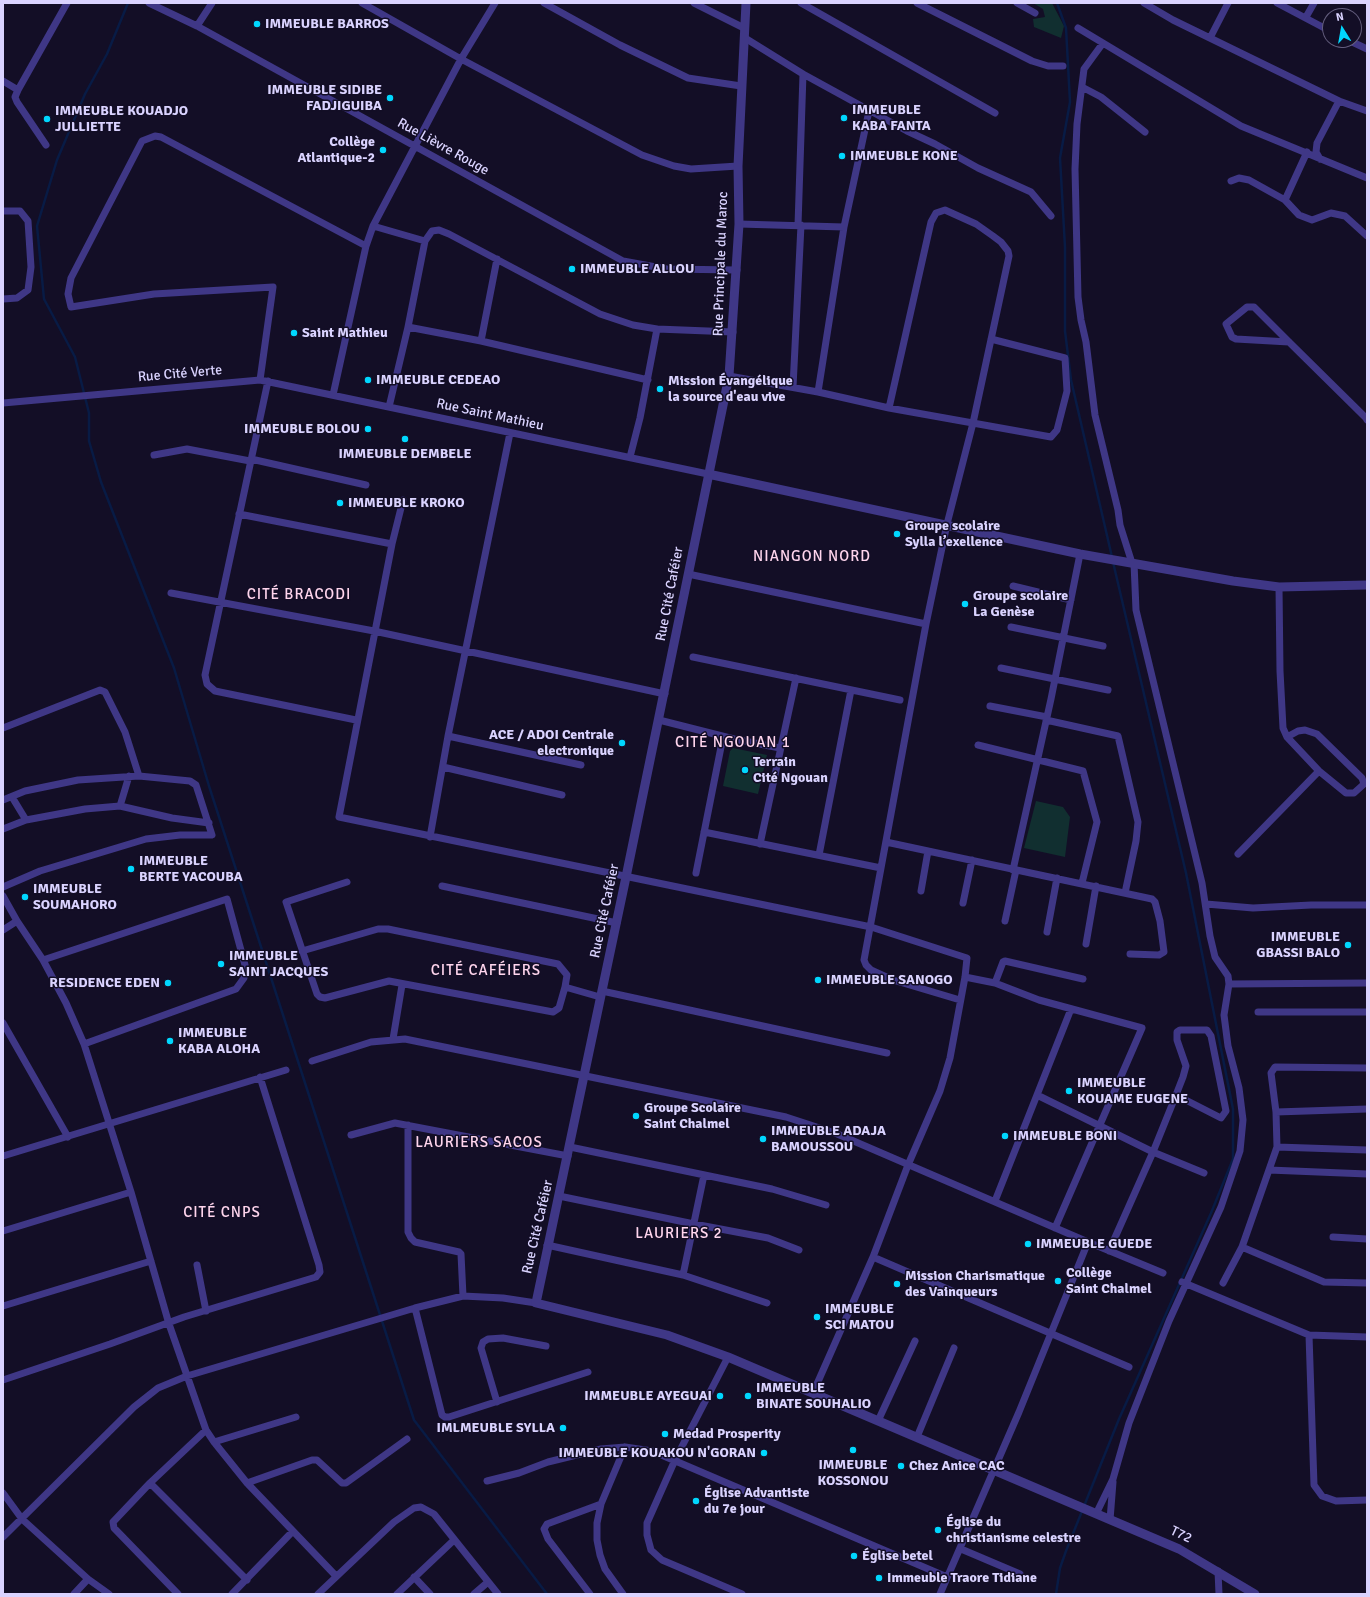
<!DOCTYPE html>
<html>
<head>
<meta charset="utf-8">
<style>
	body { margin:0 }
	#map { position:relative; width:1370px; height:1597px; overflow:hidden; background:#130e26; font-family:Signika,sans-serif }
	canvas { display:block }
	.frame { position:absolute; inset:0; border:4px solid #dad3ff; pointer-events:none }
	.north { position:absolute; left:1322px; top:8px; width:40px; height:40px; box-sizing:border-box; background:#130e26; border:1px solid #635d7d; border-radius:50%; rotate:349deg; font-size:11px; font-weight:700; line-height:16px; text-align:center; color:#dad3ff }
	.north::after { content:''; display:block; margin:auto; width:14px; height:18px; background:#00d7fe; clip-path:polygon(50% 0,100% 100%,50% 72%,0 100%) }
</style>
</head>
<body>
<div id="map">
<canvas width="1370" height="1597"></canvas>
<div class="frame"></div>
<div class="north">N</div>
</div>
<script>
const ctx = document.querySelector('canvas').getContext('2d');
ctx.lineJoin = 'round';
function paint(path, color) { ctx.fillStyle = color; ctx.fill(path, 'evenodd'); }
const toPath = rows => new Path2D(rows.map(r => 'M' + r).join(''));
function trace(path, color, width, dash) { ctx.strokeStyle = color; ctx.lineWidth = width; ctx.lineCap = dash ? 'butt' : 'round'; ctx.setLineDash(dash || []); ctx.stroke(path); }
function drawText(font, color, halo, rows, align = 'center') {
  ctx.font = font + ' Signika,sans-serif'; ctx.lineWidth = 3; ctx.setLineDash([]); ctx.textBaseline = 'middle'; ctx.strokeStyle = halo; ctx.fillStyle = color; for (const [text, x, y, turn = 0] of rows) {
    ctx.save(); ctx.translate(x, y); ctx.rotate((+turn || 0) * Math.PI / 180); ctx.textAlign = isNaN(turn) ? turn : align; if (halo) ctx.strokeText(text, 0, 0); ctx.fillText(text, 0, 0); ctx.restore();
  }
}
const green = toPath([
	[1033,3,1052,3,1064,26,1061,38,1034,27,1033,19,1045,17,1043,9],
	[733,748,767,755,758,794,723,786,730,751],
	[1036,801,1063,807,1070,817,1065,857,1024,848]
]);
const stream = toPath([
	[128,3,107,54,85,94,57,160,37,226,44,299,75,357,89,413,89,441,101,482,174,668,209,786,414,1420,547,1594],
	[1057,3,1066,28,1070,102,1060,158,1065,247,1065,331,1071,380,1112,557],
	[1056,1594,1060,1568,1066,1551,1119,1419,1211,1213,1233,1159,1233,1109,1186,873,1113,562]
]);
const minor = toPath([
	[149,3,197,26,623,261,667,269,737,270],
	[362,3,461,59,642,155,674,166,691,169,738,166],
	[544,3,620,45,688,78,741,86],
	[694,3,744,28],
	[801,3,995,113],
	[917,3,1032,61,1048,66,1063,66],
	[1017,3,1035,13],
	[1144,3,1173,20,1339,101,1317,143,1316,152,1320,159],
	[1277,3,1330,31],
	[1306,17,1314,3],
	[197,26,212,3],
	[1078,28,1241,126,1367,178],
	[745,38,803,74,798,225],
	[1210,38,1228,3],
	[1348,40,1367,49],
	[1103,43,1084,69,1077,124,1075,169,1078,297,1081,320,1086,342,1095,415,1118,510,1120,525,1132,563],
	[803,74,907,131,935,144,978,168,1031,192,1051,216],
	[3,81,18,90,15,97,17,102,46,145],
	[1082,87,1101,97,1145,132],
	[18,90,67,3],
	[1339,101,1367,111],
	[1231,181,1239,178,1249,180,1285,200,1299,215,1312,220,1331,213,1345,216,1367,236],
	[1285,200,1307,152],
	[3,211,20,211,28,221,31,267,28,290,17,298,3,299],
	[739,224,844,227,818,392],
	[373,226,425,241,408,327,481,341,648,380],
	[844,227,869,111],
	[425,241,432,231,439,230,449,234,600,314,633,325,657,329,733,332],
	[481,341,497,259],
	[1289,342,1236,339,1232,337,1226,324,1247,307,1254,307,1289,342,1366,418,1367,420],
	[729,376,818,392,889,408,1051,437,1057,430,1067,391,1065,358,991,339],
	[260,380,273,287,154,294,71,307,68,294,71,278,142,141,155,136,161,137,366,246],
	[268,381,205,675,207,684,215,691,356,720],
	[793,387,801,225],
	[333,395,366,246,373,226,461,59,495,3],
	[3,403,260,380,708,474],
	[389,407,408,327],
	[154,455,187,449,250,461],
	[630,457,640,418,657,329],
	[251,459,366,485],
	[403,500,392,544,339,817,871,927,967,958,965,977,950,1058,940,1091,908,1165,873,1257,813,1393],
	[239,514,392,544],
	[1134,563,1136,610,1202,883,1210,936,1215,957,1228,976,1229,984],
	[688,574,926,624,947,524,973,423,1009,256,1008,251,1001,242,993,236,976,224,945,210,936,213,931,222,889,408],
	[1013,586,1071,600],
	[1279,587,1280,671,1283,728,1287,737,1319,771,1346,793,1354,793,1364,784,1362,778,1317,734,1305,730,1298,731,1287,737],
	[171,593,374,631,665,694],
	[1011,627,1103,646],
	[693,657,900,700],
	[1001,668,1108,690],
	[990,706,1047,717],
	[659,720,734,739,780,748],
	[1046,720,1118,736,1138,822,1136,841,1125,893],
	[3,728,100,690,105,692,125,732,139,776],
	[448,736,581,765],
	[978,745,1083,771,1097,822,1082,883],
	[443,767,562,795],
	[12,797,26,820],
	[3,800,25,791,78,780,139,776,190,781,196,785,212,835,180,835,146,839,40,871,3,887],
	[120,806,129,776],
	[3,829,26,820,85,809,120,806,172,818,209,823],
	[704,832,881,868,926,624],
	[430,837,448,736,510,433],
	[886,842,1152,899,1155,902,1160,921,1164,952,1159,955,1130,954],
	[760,844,796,678],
	[1238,854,1319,771],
	[819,855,851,690],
	[881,868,864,960,866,965,871,970,893,980,960,1000],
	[1013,870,1051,699,1080,554],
	[696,873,723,737],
	[347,882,286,902,317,994,320,997,325,998,389,981,553,1012,559,1008,565,987],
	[442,886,617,923],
	[921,891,928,851],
	[3,896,17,921,43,960,66,1003,84,1044,131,1192,169,1324,206,1430,214,1442,247,1483,336,1576],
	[963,903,972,860],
	[1206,904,1253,908,1311,905,1367,905],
	[1005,921,1016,870],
	[3,930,17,921],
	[1047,932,1057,878],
	[1086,944,1096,886],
	[302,951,378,929,388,929,558,964,567,975,565,987,600,997],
	[43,960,227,899,245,965,244,978,236,989,84,1044],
	[965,977,995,983,1039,1000,1142,1028,1055,1228],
	[995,983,1003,962,1005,961,1083,979],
	[602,991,887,1053],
	[1258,1012,1367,1012],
	[3,1023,68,1137],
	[393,1039,402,985],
	[312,1061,371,1042,405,1039,786,1117,835,1133,1088,1242,1019,1412,940,1594],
	[1037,1095,1153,1152,1204,1173],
	[1276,1112,1367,1109],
	[408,1125,408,1232,411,1238,415,1242,459,1252,461,1254,463,1296],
	[351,1135,395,1123,568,1156],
	[570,1147,772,1189,826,1205],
	[1277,1147,1367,1150],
	[3,1156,286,1070],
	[1269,1170,1367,1174],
	[559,1196,694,1224,768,1238,799,1250],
	[995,1201,1071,1009],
	[3,1231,131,1192],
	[1333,1237,1367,1239],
	[1088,1242,1163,1273],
	[547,1245,683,1275,767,1303],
	[1242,1247,1324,1282,1367,1283],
	[1109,1251,1153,1152,1176,1095,1183,1077,1186,1066,1177,1040,1177,1032,1180,1030,1207,1030,1211,1036,1226,1111,1221,1118,1176,1095],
	[873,1257,1129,1367],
	[197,1265,206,1311],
	[683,1275,704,1175],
	[1182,1282,1309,1335,1367,1337],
	[1223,1283,1242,1247,1277,1147,1276,1112,1271,1073,1275,1067,1367,1068],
	[3,1306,151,1261],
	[415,1308,442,1415,445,1417,449,1417,588,1372],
	[1309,1335,1314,1485,1322,1496,1336,1501,1367,1500],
	[728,1357,675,1460,647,1523,647,1535,651,1550,662,1560,742,1594],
	[3,1380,110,1344,184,1317,316,1277,320,1272,319,1265,260,1077],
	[497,1402,481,1348,483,1342,488,1339,503,1338,546,1346],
	[878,1421,915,1341],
	[917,1437,954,1348],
	[214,1442,296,1417],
	[487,1481,519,1473,548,1462,601,1449,625,1447,652,1451,947,1577],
	[150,1483,247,1580],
	[247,1483,312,1460,317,1460,342,1483,346,1483,407,1439],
	[3,1493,22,1519,88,1579,109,1594],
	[601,1504,597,1523,597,1540,600,1555,605,1569,623,1594],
	[1096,1514,1113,1479,1129,1423,1169,1321,1221,1207,1240,1151,1243,1120,1239,1088,1228,1046,1224,1015,1229,984,1367,983],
	[1110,1520,1113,1482],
	[3,1537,134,1407,158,1388,187,1376,415,1308,463,1296,503,1298,536,1303],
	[961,1549,1020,1574],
	[1218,1571,1219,1594],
	[414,1577,430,1594],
	[74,1594,88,1579],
	[178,1594,114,1528,113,1522,150,1483,206,1430],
	[232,1594,293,1531],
	[318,1594,394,1522,414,1508,421,1507,434,1514,498,1594],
	[397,1594,454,1540],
	[474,1594,488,1582],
	[590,1594,548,1539,544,1529,547,1524,601,1504,625,1447]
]);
const tertiary = toPath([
	[746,3,738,166,739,224,729,376,626,877,536,1303,667,1335,728,1357,1179,1549,1255,1594],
	[708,474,1080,554,1233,581,1279,587,1367,585]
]);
const markers = [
	[257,24,4,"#00d7fe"],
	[390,98,4,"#00d7fe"],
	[844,118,4,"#00d7fe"],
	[47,119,4,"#00d7fe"],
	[383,150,4,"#00d7fe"],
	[842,156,4,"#00d7fe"],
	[572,269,4,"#00d7fe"],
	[294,333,4,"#00d7fe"],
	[368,380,4,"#00d7fe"],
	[660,389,4,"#00d7fe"],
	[368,429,4,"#00d7fe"],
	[405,439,4,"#00d7fe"],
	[340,503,4,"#00d7fe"],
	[897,534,4,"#00d7fe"],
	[965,604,4,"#00d7fe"],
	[622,743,4,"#00d7fe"],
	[745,770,4,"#00d7fe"],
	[131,869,4,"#00d7fe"],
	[25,897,4,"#00d7fe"],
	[1348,945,4,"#00d7fe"],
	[221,964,4,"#00d7fe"],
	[818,980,4,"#00d7fe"],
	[168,983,4,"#00d7fe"],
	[170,1041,4,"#00d7fe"],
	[1069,1091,4,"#00d7fe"],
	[636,1116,4,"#00d7fe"],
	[1005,1136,4,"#00d7fe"],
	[763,1139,4,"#00d7fe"],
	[1028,1244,4,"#00d7fe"],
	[1058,1281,4,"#00d7fe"],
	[897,1284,4,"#00d7fe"],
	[817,1317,4,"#00d7fe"],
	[720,1396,4,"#00d7fe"],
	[748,1396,4,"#00d7fe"],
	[563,1428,4,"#00d7fe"],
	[665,1434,4,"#00d7fe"],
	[853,1450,4,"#00d7fe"],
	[764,1453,4,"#00d7fe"],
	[901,1466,4,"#00d7fe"],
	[696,1501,4,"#00d7fe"],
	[938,1530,4,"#00d7fe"],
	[854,1556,4,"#00d7fe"],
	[879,1578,4,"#00d7fe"]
];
const poiNames = [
	["IMMEUBLE BARROS",265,24],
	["IMMEUBLE SIDIBE",382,90,"right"],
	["FADJIGUIBA",382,106,"right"],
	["IMMEUBLE",852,110],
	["KABA FANTA",852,126],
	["IMMEUBLE KOUADJO",55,111],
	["JULLIETTE",55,127],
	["Collège",375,142,"right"],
	["Atlantique-2",375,158,"right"],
	["IMMEUBLE KONE",850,156],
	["IMMEUBLE ALLOU",580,269],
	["Saint Mathieu",302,333],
	["IMMEUBLE CEDEAO",376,380],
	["Mission Évangélique",668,381],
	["la source d'eau vive",668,397],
	["IMMEUBLE BOLOU",360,429,"right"],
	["IMMEUBLE DEMBELE",405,454,"center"],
	["IMMEUBLE KROKO",348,503],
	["Groupe scolaire",905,526],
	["Sylla l’exellence",905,542],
	["Groupe scolaire",973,596],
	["La Genèse",973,612],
	["ACE / ADOI Centrale",614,735,"right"],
	["electronique",614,751,"right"],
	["Terrain",753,762],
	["Cité Ngouan",753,778],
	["IMMEUBLE",139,861],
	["BERTE YACOUBA",139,877],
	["IMMEUBLE",33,889],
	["SOUMAHORO",33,905],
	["IMMEUBLE",1340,937,"right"],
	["GBASSI BALO",1340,953,"right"],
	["IMMEUBLE",229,956],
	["SAINT JACQUES",229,972],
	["IMMEUBLE SANOGO",826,980],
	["RESIDENCE EDEN",160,983,"right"],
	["IMMEUBLE",178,1033],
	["KABA ALOHA",178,1049],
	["IMMEUBLE",1077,1083],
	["KOUAME EUGENE",1077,1099],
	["Groupe Scolaire",644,1108],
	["Saint Chalmel",644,1124],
	["IMMEUBLE ADAJA",771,1131],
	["BAMOUSSOU",771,1147],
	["IMMEUBLE BONI",1013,1136],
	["IMMEUBLE GUEDE",1036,1244],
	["Collège",1066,1273],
	["Saint Chalmel",1066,1289],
	["Mission Charismatique",905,1276],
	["des Vainqueurs",905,1292],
	["IMMEUBLE",825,1309],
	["SCI MATOU",825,1325],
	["IMMEUBLE",756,1388],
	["BINATE SOUHALIO",756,1404],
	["IMMEUBLE AYEGUAI",712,1396,"right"],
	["IMLMEUBLE SYLLA",555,1428,"right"],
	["Medad Prosperity",673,1434],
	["IMMEUBLE KOUAKOU N'GORAN",756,1453,"right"],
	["IMMEUBLE",853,1465,"center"],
	["KOSSONOU",853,1481,"center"],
	["Chez Anice CAC",909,1466],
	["Église Advantiste",704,1493],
	["du 7e jour",704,1509],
	["Église du",946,1522],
	["christianisme celestre",946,1538],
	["Église betel",862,1556],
	["Immeuble Traore Tidiane",887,1578]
];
const streetNames = [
	["Rue Lièvre Rouge",443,147,29],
	["Rue Principale du Maroc",721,264,-88],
	["Rue Cité Verte",180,374,-5],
	["Rue Saint Mathieu",490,415,12],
	["Rue Cité Caféier",670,594,-79],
	["Rue Cité Caféier",605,911,-78],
	["Rue Cité Caféier",538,1227,-77],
	["T72",1181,1535,25]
];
const neighbourhoodNames = [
	["NIANGON NORD",812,557],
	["CITÉ BRACODI",299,595],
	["CITÉ NGOUAN 1",733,743],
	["CITÉ CAFÉIERS",486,971],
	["LAURIERS SACOS",479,1143],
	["CITÉ CNPS",222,1213],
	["LAURIERS 2",679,1234]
];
paint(green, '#112f30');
trace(stream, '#081b45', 2.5);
trace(minor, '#3f3786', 7);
trace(tertiary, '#3f3786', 9);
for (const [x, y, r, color] of markers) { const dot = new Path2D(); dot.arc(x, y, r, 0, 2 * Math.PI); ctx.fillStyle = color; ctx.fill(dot); trace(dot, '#130e26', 1.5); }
drawText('bold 14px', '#dad3ff', '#130e26', poiNames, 'left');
drawText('14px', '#dad3ff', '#130e26', streetNames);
ctx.letterSpacing = '1px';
drawText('15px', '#ffd5ed', '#130e26', neighbourhoodNames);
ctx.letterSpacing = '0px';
</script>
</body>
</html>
